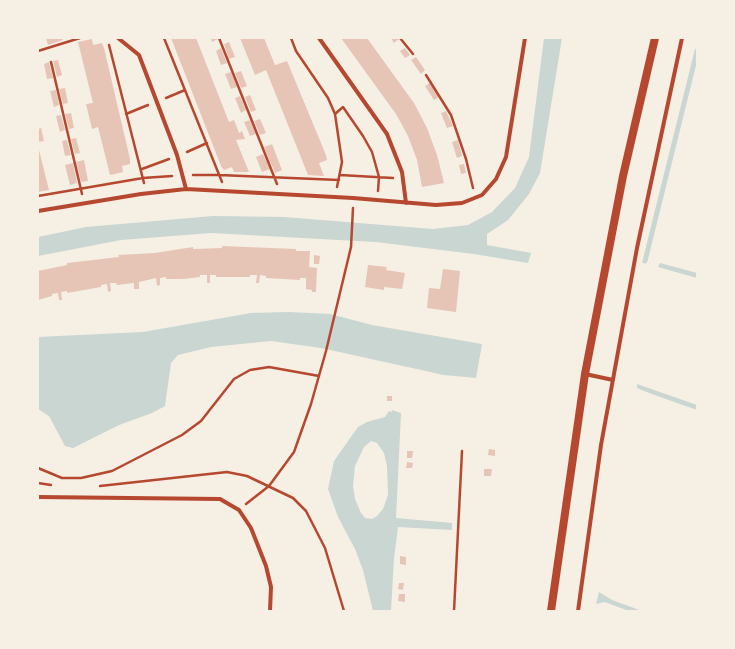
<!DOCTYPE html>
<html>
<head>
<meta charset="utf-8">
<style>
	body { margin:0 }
	#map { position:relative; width:735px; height:649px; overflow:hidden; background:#f6efe4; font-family:"Work Sans",sans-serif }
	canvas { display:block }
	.frame { position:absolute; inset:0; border:39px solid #f6efe4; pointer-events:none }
</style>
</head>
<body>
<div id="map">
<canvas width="735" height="649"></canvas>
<div class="frame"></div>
</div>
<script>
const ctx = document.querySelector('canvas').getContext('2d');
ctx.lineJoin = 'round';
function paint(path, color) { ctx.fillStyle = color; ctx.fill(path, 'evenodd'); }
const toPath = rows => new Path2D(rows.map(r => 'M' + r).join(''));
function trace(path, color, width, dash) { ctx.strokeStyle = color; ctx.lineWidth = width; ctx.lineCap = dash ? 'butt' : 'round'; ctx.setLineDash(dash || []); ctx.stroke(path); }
const water = toPath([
	[544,38,562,38,540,173,529,194,508,220,487,234,487,245,531,253,528,263,474,254,376,242,211,233,121,240,38,256,38,237,86,227,213,216,284,217,433,229,468,225,492,212,515,188,529,157],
	[660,263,697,273,697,278,658,267],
	[288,312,330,314,372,325,482,344,476,378,444,375,321,348,271,341,211,347,178,355,171,363,165,406,152,413,119,425,73,448,65,446,49,416,38,409,38,337,143,332,251,313],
	[637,384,697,405,697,410,649,393,637,388],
	[392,410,401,413,396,518,452,523,452,530,398,527,394,558,391,611,373,611,363,570,355,549,338,517,328,489,334,461,358,427,367,422,385,417,389,411,392,412],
	[371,441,377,443,384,453,387,466,388,495,383,509,377,516,372,519,365,518,361,513,355,499,353,486,355,466,364,447],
	[599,592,612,600,642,611,629,611,605,602,596,604]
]);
const stream = toPath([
	[645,261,697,51]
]);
const building = toPath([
	[46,38,62,38,63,40,48,45],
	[171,38,196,38,229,122,234,120,239,133,242,131,245,139,236,140,249,172,234,172,232,167,224,170,221,166],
	[211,38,217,38,218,39,212,42],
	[240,38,264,38,275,65,287,61,326,155,327,160,319,163,324,176,308,175,266,70,255,75],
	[341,38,367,38,414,103,427,128,437,155,444,183,422,187,417,160,408,136,396,114],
	[391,38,398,38,399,39,394,43],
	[92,39,93,45,102,43,104,48,130,159,130,164,122,166,123,172,110,175,98,127,92,129,86,104,93,103,78,42],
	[229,42,235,57,229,59,224,44],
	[221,48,227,63,221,65,216,51],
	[405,48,410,55,405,58,400,51],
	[416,57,425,70,421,74,411,60],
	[58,60,62,75,57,77,53,61],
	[49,62,53,78,47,79,44,64],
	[241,71,247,86,241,88,235,73],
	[231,72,237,87,231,89,225,74],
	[430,83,439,97,434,100,425,86],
	[65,88,68,103,63,104,59,89],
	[56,90,59,105,54,107,50,91],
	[250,95,256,110,251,112,245,97],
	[240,96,246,110,241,113,235,98],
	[446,111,453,126,447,128,441,113],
	[71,113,74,128,69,129,65,114],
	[61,115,65,130,60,132,56,116],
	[260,119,266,133,260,135,254,121],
	[250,120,256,134,250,136,244,122],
	[41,128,44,141,38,142,38,129],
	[76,138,80,153,75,154,71,139],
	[67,140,71,155,65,156,62,141],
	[458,140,462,156,457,158,452,142],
	[272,144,282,170,275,173,264,147],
	[38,146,49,190,38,192],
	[263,154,270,169,262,172,256,157],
	[84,160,88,181,81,182,76,162],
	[73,163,77,183,70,185,65,165],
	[464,164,466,173,461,174,459,165],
	[222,246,296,249,296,251,310,251,309,267,317,268,316,292,312,292,312,290,306,289,306,278,300,278,300,280,266,278,266,276,260,275,259,283,256,283,257,275,250,275,250,277,216,277,216,275,210,275,210,283,207,283,207,275,200,275,200,277,183,279,166,279,166,277,160,278,160,285,157,286,156,278,139,282,139,289,134,289,134,283,117,285,116,283,110,283,111,291,108,292,107,284,101,285,101,287,67,293,67,291,61,292,62,300,59,300,58,293,52,294,52,296,38,300,38,271,67,265,67,263,119,257,118,255,155,253,193,247,193,249,222,248],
	[314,255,320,256,319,264,314,264],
	[368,265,387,267,386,270,405,273,402,289,384,287,384,290,365,287],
	[443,269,460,271,456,312,427,308,429,288,440,289],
	[387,396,392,396,392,401,387,401],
	[489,449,495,450,495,456,488,455],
	[407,451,413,451,412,458,407,458],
	[407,462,413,463,412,468,406,468],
	[484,469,492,469,491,476,484,476],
	[400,556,406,557,406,565,400,564],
	[399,583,404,583,403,590,398,589],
	[399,594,405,594,405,602,398,601]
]);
const path = toPath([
	[164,38,222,182],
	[219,38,277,184],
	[291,38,296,51,328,98,335,114,342,162,337,187],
	[400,38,413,54],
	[109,45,144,183],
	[38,51,80,38],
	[51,62,82,194],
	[426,75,451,115,466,159,473,188],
	[166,98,185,90],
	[126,114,148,105],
	[335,114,343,107,363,136,372,152,379,177,378,191],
	[187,152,207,143],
	[142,169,169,159],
	[193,175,219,175,339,180],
	[340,175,393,178],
	[38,196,143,178,172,176],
	[38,468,62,478,81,478,112,471,182,435,201,421,234,379,250,370,269,367,319,376],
	[38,483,51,485],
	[100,486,227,472,247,476,293,498,306,511,325,548,344,611],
	[246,504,269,486,294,452,311,404,326,351,351,247,353,208],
	[454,611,462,451]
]);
const minor = toPath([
	[118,38,139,55,177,155,186,189],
	[319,38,387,134,402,172,406,203],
	[38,211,141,194,186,189,353,198,436,205,462,203,482,195,496,179,506,157,525,38],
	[585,374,613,380],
	[38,497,220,499,239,510,251,528,266,566,271,587,270,611],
	[578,611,601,445,637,248,682,38]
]);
const secondary = toPath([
	[551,611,585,374,623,176,655,38]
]);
paint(water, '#c9d6d2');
trace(stream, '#c9d6d2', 5);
paint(building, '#e6c5b7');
trace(path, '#b5482f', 2.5);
trace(minor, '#b5482f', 4);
trace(secondary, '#b5482f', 8);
</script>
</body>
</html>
